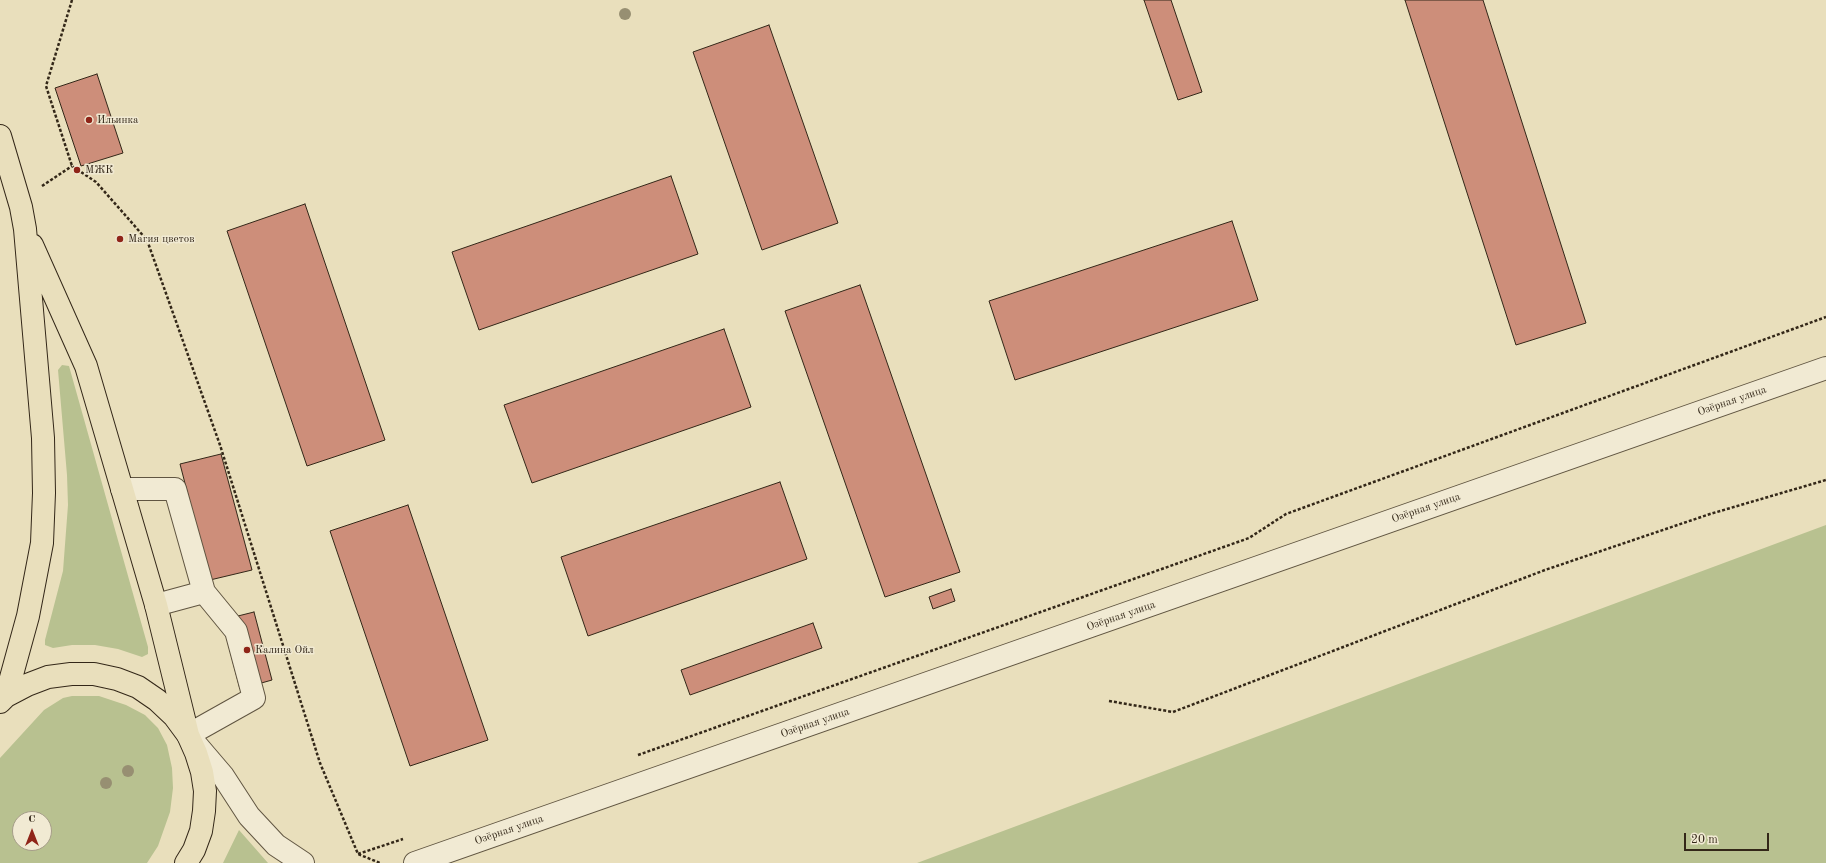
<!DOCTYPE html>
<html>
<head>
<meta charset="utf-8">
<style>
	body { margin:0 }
	#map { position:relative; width:1826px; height:863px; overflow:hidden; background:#e9dfbc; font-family:"Old Standard TT",serif }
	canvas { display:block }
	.north { position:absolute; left:12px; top:811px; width:40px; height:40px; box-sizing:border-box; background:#f1ead3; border:1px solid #a59c88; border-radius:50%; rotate:0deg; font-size:11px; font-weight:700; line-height:16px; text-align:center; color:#332718 }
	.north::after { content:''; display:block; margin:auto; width:14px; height:18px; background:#8f2418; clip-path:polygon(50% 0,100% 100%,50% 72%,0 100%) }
	.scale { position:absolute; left:1684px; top:833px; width:85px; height:18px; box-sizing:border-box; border:2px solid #332718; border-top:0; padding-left:5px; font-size:12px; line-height:14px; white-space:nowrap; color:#332718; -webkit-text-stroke:3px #f1ead3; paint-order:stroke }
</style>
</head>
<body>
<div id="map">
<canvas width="1826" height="863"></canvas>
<div class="north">С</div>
<div class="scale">20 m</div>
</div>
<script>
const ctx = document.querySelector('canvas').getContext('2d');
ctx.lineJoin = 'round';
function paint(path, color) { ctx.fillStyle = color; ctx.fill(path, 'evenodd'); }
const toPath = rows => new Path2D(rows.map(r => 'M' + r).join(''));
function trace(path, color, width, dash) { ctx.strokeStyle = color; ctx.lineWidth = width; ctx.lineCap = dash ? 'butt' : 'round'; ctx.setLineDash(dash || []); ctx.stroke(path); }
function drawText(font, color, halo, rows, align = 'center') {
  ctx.font = font + ' "Old Standard TT",serif'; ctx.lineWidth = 3; ctx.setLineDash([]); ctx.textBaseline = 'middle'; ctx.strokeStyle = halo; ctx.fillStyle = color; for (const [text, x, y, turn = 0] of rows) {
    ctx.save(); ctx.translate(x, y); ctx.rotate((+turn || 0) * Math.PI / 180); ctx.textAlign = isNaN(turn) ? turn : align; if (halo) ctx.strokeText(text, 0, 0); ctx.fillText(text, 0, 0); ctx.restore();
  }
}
const green = toPath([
	[62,365,69,366,148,647,148,654,142,657,118,649,95,645,72,645,53,648,45,645,45,640,63,571,68,505,67,475,58,370],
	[1826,525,1826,863,917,863],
	[72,696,99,696,126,705,145,715,158,728,167,745,172,768,173,788,170,812,158,846,147,863,0,863,0,758,44,710,63,698],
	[20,819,44,819,44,843,20,843],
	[239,830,268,863,223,863]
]);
const building = toPath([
	[1144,0,1171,0,1202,92,1178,100,1144,0],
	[1405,0,1483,0,1586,323,1516,345,1405,0],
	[769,25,838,223,762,250,693,52,769,25],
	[97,74,123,153,81,166,55,88,97,74],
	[671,176,698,254,479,330,452,252,671,176],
	[305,204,385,440,307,466,227,231,305,204],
	[1232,221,1258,300,1015,380,989,301,1232,221],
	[860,285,960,572,885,597,785,311,860,285],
	[724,329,751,407,532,483,504,405,724,329],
	[221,454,252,570,210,580,180,464,221,454],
	[780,482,807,559,588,636,561,557,780,482],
	[408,505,488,740,410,766,330,531,408,505],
	[951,589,955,601,933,609,929,597,951,589],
	[254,612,272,680,240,689,222,620,254,612],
	[813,623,822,648,690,695,681,670,813,623]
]);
const path = toPath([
	[72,0,46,86,72,166,96,182,147,240,220,445,320,763,358,854,380,863],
	[42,186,72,166],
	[1109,701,1173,712,1545,570,1710,514,1826,480],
	[638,755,1249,538,1286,514,1826,317],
	[358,854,403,839]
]);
const minor = toPath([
	[122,489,175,489,204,592,236,631,254,698,188,735,223,776,249,816,276,845,303,863],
	[156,605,204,592],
	[415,863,1826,368]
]);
const major = toPath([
	[0,136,21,207,25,229,43,438,44,493,42,543,28,616,6,696],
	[32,245,86,366,156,605,188,735],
	[0,702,6,696,27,685,48,677,71,674,94,674,117,679,138,687,157,700,174,716,188,735,196,753,202,772,205,791,204,811,201,831,194,850,186,863]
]);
const trees = [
	[625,14],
	[128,771],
	[106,783]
];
const markers = [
	[89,120,4,"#8f2418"],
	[77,170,4,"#8f2418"],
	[120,239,4,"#8f2418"],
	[247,650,4,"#8f2418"]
];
const poiNames = [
	["Ильинка",97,120],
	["МЖК",85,170],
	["Магия цветов",128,239],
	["Калина Ойл",255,650]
];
const streetNames = [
	["Озёрная улица",1732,401,-19],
	["Озёрная улица",1426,508,-19],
	["Озёрная улица",1121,616,-19],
	["Озёрная улица",815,723,-19],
	["Озёрная улица",509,830,-19]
];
paint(green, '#b8c190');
paint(building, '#cd8e7a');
trace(building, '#332718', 1);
trace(minor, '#605541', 24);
trace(major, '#332718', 24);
trace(path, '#332718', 2.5, [3, 2]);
trace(minor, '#f1ead3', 22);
trace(major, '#e9dfbc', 22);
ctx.fillStyle = '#978f72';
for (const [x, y] of trees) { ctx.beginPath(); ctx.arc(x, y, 6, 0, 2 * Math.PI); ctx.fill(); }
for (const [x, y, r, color] of markers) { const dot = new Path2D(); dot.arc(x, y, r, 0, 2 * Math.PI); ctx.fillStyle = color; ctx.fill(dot); trace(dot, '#f1ead3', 1.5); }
drawText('11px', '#332718', '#f1ead3', poiNames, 'left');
drawText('11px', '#332718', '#f1ead3', streetNames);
</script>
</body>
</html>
